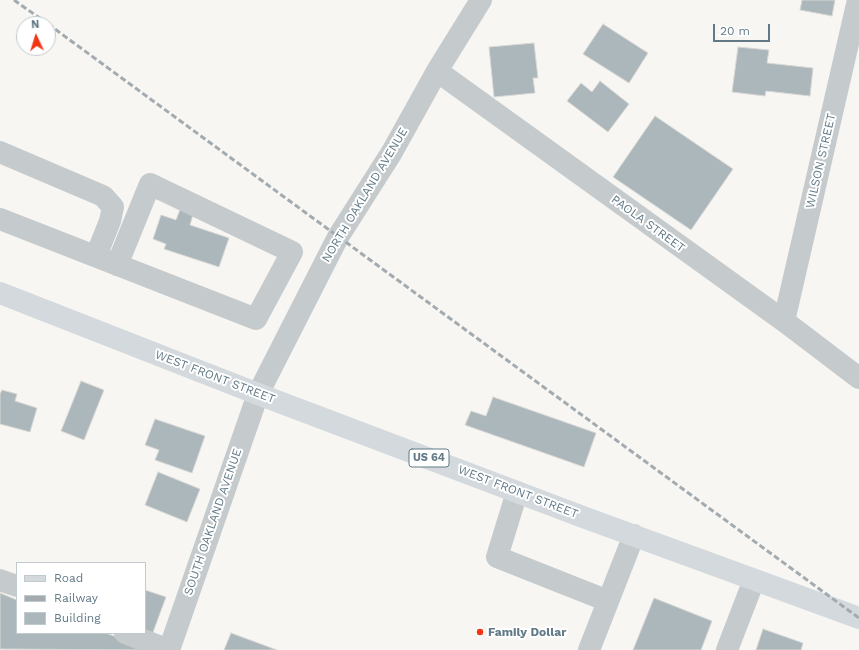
<!DOCTYPE html>
<html>
<head>
<meta charset="utf-8">
<style>
	body { margin:0 }
	#map { position:relative; width:859px; height:650px; overflow:hidden; background:#f7f6f2; font-family:"Work Sans",sans-serif }
	canvas { display:block }
	.legend { position:absolute; left:16px; top:562px; width:130px; height:72px; box-sizing:border-box; background:#fff; border:1px solid #c0cacf; margin:0; padding:5px 7px; list-style:none; font-size:12px; color:#627a87 }
	.legend li { display:flex; align-items:center; gap:8px; height:20px }
	.legend b { width:20px; border:1px solid #c0cacf }
	.north { position:absolute; left:16px; top:16px; width:40px; height:40px; box-sizing:border-box; background:#fff; border:1px solid #c0cacf; border-radius:50%; rotate:356deg; font-size:11px; font-weight:700; line-height:16px; text-align:center; color:#627a87 }
	.north::after { content:''; display:block; margin:auto; width:14px; height:18px; background:#f43515; clip-path:polygon(50% 0,100% 100%,50% 72%,0 100%) }
	.scale { position:absolute; left:713px; top:24px; width:57px; height:18px; box-sizing:border-box; border:2px solid #627a87; border-top:0; padding-left:5px; font-size:12px; line-height:14px; white-space:nowrap; color:#627a87; -webkit-text-stroke:3px #fff; paint-order:stroke }
</style>
</head>
<body>
<div id="map">
<canvas width="859" height="650"></canvas>
<ul class="legend">
<li><b style="height:5px;background:#d3d9dd"></b>Road</li>
<li><b style="height:5px;background:#a3abb0"></b>Railway</li>
<li><b style="height:11px;background:#acb7bb"></b>Building</li>
</ul>
<div class="north">N</div>
<div class="scale">20 m</div>
</div>
<script>
const ctx = document.querySelector('canvas').getContext('2d');
ctx.lineJoin = 'round';
function paint(path, color) { ctx.fillStyle = color; ctx.fill(path, 'evenodd'); }
const toPath = rows => new Path2D(rows.map(r => 'M' + r).join(''));
function trace(path, color, width, dash) { ctx.strokeStyle = color; ctx.lineWidth = width; ctx.lineCap = dash ? 'butt' : 'round'; ctx.setLineDash(dash || []); ctx.stroke(path); }
function drawText(font, color, halo, rows, align = 'center') {
  ctx.font = font + ' "Work Sans",sans-serif'; ctx.lineWidth = 4; ctx.setLineDash([]); ctx.textBaseline = 'middle'; ctx.strokeStyle = halo; ctx.fillStyle = color; for (const [text, x, y, turn = 0] of rows) {
    ctx.save(); ctx.translate(x, y); ctx.rotate((+turn || 0) * Math.PI / 180); ctx.textAlign = isNaN(turn) ? turn : align; if (halo) ctx.strokeText(text, 0, 0); ctx.fillText(text, 0, 0); ctx.restore();
  }
}
const building = toPath([
	[802,0,835,0,832,16,800,10,802,0],
	[603,24,648,53,629,83,583,54,603,24],
	[534,43,538,78,533,78,535,93,494,97,489,47,534,43],
	[738,47,769,50,767,63,813,68,810,96,766,91,765,96,732,92,738,47],
	[600,81,629,104,608,132,567,101,581,83,592,92,600,81],
	[655,116,733,169,691,230,613,177,655,116],
	[181,207,194,211,190,225,229,238,219,267,164,249,166,244,153,239,161,215,176,220,181,207],
	[81,381,104,390,84,440,61,431,81,381],
	[2,390,17,394,15,401,37,408,30,432,0,424,0,394,2,390],
	[493,397,596,433,584,467,465,425,471,411,486,416,493,397],
	[155,419,205,436,192,473,155,460,159,450,145,445,155,419],
	[158,472,200,489,187,522,145,505,158,472],
	[145,590,166,597,152,635,145,633,145,590],
	[0,593,17,600,17,633,106,633,147,648,146,650,0,649,0,593],
	[654,598,712,621,701,650,633,650,654,598],
	[763,629,803,643,801,650,756,650,763,629],
	[231,633,277,650,224,650,231,633]
]);
const minor = toPath([
	[437,71,784,321,859,378],
	[0,152,103,196,113,207,110,221,96,256],
	[0,219,256,319,292,252,150,184,117,265],
	[784,321,858,0],
	[517,492,497,557,608,601],
	[0,580,17,586],
	[125,633,169,650],
	[169,650,258,394,338,237,392,152,437,71,481,0],
	[589,650,634,535],
	[727,650,754,580]
]);
const major = toPath([
	[0,293,258,394,583,517,859,618]
]);
const rail = toPath([
	[14,0,48,24],
	[48,24,859,618]
]);
const markers = [
	[480,632,4,"#f43515"]
];
const shields = [
	[429,458,40]
];
const shieldNames = [
	["US 64",429,458]
];
const streetNames = [
	["WILSON STREET",821,161,-77],
	["NORTH OAKLAND AVENUE",365,195,-59],
	["PAOLA STREET",648,224,36],
	["WEST FRONT STREET",215,377,21],
	["WEST FRONT STREET",518,492,21],
	["SOUTH OAKLAND AVENUE",213,522,-71]
];
const poiNames = [
	["Family Dollar",488,632]
];
paint(building, '#acb7bb');
trace(building, '#d8d8d5', 1);
trace(minor, '#c5cacd', 22);
trace(major, '#d3d9dd', 22);
trace(rail, '#a3abb0', 3, [6, 3]);
for (const [x, y, r, color] of markers) { const dot = new Path2D(); dot.arc(x, y, r, 0, 2 * Math.PI); ctx.fillStyle = color; ctx.fill(dot); trace(dot, '#fff', 1.5); }
for (const [x, y, w] of shields) { const box = new Path2D(); box.roundRect(x - w / 2, y - 9, w, 18, 3); ctx.fillStyle = '#fff'; ctx.fill(box); trace(box, '#627a87', 1); }
drawText('bold 11px', '#627a87', null, shieldNames);
drawText('12px', '#627a87', '#fff', streetNames);
drawText('bold 12px', '#627a87', '#fff', poiNames, 'left');
</script>
</body>
</html>
